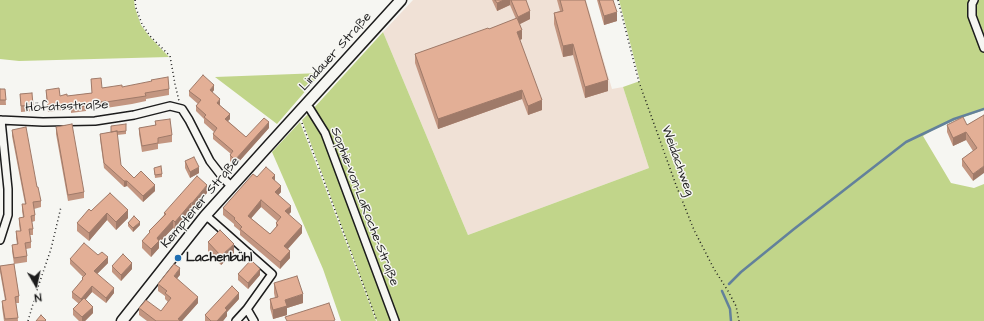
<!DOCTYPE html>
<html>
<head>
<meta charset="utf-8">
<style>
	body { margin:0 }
	#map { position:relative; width:984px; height:321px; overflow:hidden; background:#f6f6f2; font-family:"Architects Daughter",sans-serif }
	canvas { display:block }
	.north { position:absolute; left:16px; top:265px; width:40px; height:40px; -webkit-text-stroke:3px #f6f6f2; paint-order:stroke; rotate:171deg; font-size:11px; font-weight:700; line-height:16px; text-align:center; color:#1c1c1c }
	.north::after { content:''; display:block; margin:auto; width:14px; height:18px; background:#1c1c1c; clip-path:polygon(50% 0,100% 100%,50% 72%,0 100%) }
</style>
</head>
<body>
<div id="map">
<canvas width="984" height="321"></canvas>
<div class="north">N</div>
</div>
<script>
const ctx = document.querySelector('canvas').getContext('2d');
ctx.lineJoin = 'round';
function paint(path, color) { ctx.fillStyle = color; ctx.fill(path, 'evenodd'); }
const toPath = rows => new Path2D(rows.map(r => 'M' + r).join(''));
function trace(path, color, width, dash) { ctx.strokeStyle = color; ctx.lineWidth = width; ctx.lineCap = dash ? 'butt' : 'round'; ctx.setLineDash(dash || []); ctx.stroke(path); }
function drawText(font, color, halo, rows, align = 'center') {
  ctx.font = font + ' "Architects Daughter",sans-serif'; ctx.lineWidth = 3; ctx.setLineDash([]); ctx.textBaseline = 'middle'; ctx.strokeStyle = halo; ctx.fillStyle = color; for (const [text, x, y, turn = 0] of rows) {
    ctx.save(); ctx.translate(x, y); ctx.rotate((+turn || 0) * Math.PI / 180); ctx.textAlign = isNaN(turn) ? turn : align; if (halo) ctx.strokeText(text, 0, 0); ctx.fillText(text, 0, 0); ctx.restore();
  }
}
const built = toPath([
	[413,0,586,0,612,89,623,87,649,168,468,235,383,32]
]);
const green = toPath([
	[0,0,134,0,135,8,141,25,149,36,169,57,19,61,0,59],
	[619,0,972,0,971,4,984,51,984,110,955,120,933,130,923,136,951,183,974,188,984,184,984,321,399,321,327,131,313,109,383,32,468,235,649,168,623,87,640,81],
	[976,0,984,0,984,45,974,16],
	[321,73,277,124,215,77],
	[309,113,322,133,393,321,377,321,302,120],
	[300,122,372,310,376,321,341,321,323,269,272,152]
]);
const stream = toPath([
	[729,284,741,272,794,229,906,142,954,119,984,109],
	[722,291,730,309,731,321]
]);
const path = toPath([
	[135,0,136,8,142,24,150,36,170,56,175,84,179,101],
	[618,0,639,82,676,185,694,230,714,269,728,291,736,306,739,321],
	[302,123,377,321],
	[28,321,38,287,51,249,61,207]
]);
const minor = toPath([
	[974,0,972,4,972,16,984,48],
	[305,105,310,109,325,133,395,321],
	[0,120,43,122,95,121,134,115,170,106,182,109,189,120,210,161,224,179,231,186],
	[205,216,210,219,272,274,247,309,236,321],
	[0,240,8,215,8,189,1,120],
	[247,309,254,321]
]);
const secondary = toPath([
	[122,321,205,216,269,145,401,0]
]);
const wall = toPath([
	[492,0,526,0,530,19,520,24,522,39,520,40,542,110,528,115,522,99,438,129,415,63,415,54,489,29,516,19,510,5,497,11],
	[557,0,585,0,608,91,585,98,573,55,563,57,554,24,554,13,560,11],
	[597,0,613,0,617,21,604,25],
	[91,79,102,88,122,87,169,89,169,95,146,99,146,101,132,104,106,108,106,106,86,109,86,111,71,113,71,109,48,112,46,95,46,90,60,96,67,96,92,93],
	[0,89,5,89,6,105,0,105],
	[214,90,212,92,220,105,230,119,228,121,246,137,269,128,235,166,230,161,230,155,231,154,213,139,213,134,214,132,204,123,204,119,196,111,196,106,198,104,189,96,189,91],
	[20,94,33,105,33,111,21,112],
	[984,115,973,181,962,166,962,159,973,151,966,140,953,146,947,132,947,125,967,125],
	[155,121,172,135,172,142,158,144,158,149,142,152,139,134,139,128,155,126],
	[111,126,126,131,126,134,117,135,121,165,134,178,155,191,143,202,127,186,124,187,104,168,100,139,100,134,111,132],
	[56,127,84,192,84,198,68,201,56,134],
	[12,130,37,187,41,201,41,207,34,209,35,215,35,221,32,222,33,229,33,235,30,235,31,242,31,248,26,249,27,256,27,262,14,264,19,296,19,303,16,303,18,321,4,321,2,307,2,301,5,300,0,272,0,266,14,264,12,251,12,245,17,244,16,238,16,231,20,231,19,224,19,218,23,217,22,211,22,204,25,204,12,136],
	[185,161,199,173,190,178,185,168],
	[154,168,162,174,162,177,155,178],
	[257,177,275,181,281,192,278,195,291,212,289,214,302,233,288,249,290,258,280,269,240,235,240,231,234,226,234,224,223,215,223,208],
	[261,207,277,221,276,223,276,227,270,234,251,218],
	[110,193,128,218,116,230,107,220,89,241,77,231,77,223,91,211],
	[207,193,192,211,191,210,175,229,173,228,159,243,159,248,151,257,142,248,142,241,149,233,149,231,164,215,164,213],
	[128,223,140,225,133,232,128,226],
	[208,242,234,253,221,265,208,251],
	[98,255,108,263,97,274,114,293,106,303,92,292,85,300,93,313,85,321,79,321,73,315,73,309,79,304,72,298,72,292,82,280,82,278,83,277,70,264,70,259],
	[112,266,132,269,121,281,112,272],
	[238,274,260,275,248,289,238,280],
	[180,275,177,278,198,303,182,321,147,321,139,315,139,308,161,311,168,302,165,299,165,296,158,291,158,284],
	[274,283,303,303,287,308,287,315,273,319,270,308,270,299,275,298,274,293],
	[239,299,227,312,227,316,223,321,205,321,205,315]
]);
const shadedWall = toPath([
	[504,0,510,0,510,5,497,11,497,3],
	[530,11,530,19,518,25,518,17],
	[617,12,617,21,604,25,604,16],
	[522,30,522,39,517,41,517,32],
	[573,44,573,55,563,57,563,46],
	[608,80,608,91,585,98,585,87],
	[214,85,214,90,210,96,210,90],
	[522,90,522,99,438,129,438,119],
	[220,99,220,105,217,108,217,103],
	[542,100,542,110,528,115,528,106],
	[230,114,230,119,225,124,225,119],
	[269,122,269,128,235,166,235,160],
	[966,132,966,140,953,146,953,138],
	[984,166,984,173,973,181,973,174],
	[199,167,199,173,190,178,190,172],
	[275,175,275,181,272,178],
	[124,181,127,181,127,186,124,187],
	[155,185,155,191,143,202,143,196],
	[207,185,207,193,192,211,192,203],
	[281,186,281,192,275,199,275,192],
	[261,200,261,207,248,222,248,216],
	[191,203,191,210,175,229,175,222],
	[291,206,291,212,285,218,285,211],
	[128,210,128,218,116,230,116,222],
	[107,213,107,220,89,241,89,233],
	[173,220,173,228,159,243,159,248,151,257,151,249,157,238],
	[140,222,140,225,133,232,133,228],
	[302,226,302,233,284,253,284,246],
	[234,244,234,253,221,265,221,256],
	[290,251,290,258,280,269,280,262],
	[108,257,108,263,94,277,94,271],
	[132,263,132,269,121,281,121,275],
	[180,268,180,275,174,282,174,276],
	[260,269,260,275,248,289,248,283],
	[92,286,92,292,81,305,81,299],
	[114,288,114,293,106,303,106,298],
	[239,293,239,299,227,312,227,316,223,321,217,321,225,308],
	[303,294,303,303,287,308,287,315,273,319,273,310,285,300],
	[198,297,198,303,182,321,178,321,178,319],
	[93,307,93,313,85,321,82,321,82,317]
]);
const building = toPath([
	[495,0,504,0,497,3,495,0],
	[511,0,526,0,530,11,518,17,511,0],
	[560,0,585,0,608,80,585,87,573,44,563,46,554,13,563,11,560,0],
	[599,0,613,0,617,12,604,16,599,0],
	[517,18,522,30,517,32,542,100,528,106,522,90,438,119,415,54,488,28,489,29,517,18],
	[203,75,214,85,210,90,220,99,217,103,230,114,225,119,246,137,264,118,269,122,235,160,230,155,233,151,213,134,217,128,204,117,206,115,196,106,201,100,189,91,203,75],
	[168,77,169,89,145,93,146,96,106,102,106,101,86,104,86,106,71,108,71,104,48,107,46,90,59,88,60,96,67,94,67,96,92,93,91,79,101,78,102,88,122,85,122,87,152,81,151,80,168,77],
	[0,89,5,89,6,100,0,100,0,89],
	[32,93,33,105,21,106,20,94,32,93],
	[984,115,984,166,973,174,962,159,977,148,966,132,953,138,947,125,963,117,967,125,984,115],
	[170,119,172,135,158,138,158,143,142,146,139,128,156,125,155,121,170,119],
	[72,124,84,192,68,195,56,127,72,124],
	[126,124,126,131,117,132,117,131,111,132,111,126,126,124],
	[26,127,37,187,38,187,41,201,33,202,35,215,31,216,33,229,29,229,31,242,25,243,27,256,14,258,12,245,18,244,16,231,21,231,19,218,24,217,22,204,26,204,12,130,26,127],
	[117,131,121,165,134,178,141,171,155,185,143,196,127,181,124,181,104,163,100,134,117,131],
	[194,157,199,167,190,172,185,161,194,157],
	[161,166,162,174,155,175,154,168,161,166],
	[266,167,275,175,272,178,281,186,275,192,291,206,285,211,302,226,284,246,290,251,280,262,240,229,242,227,234,219,235,218,223,208,253,174,257,177,266,167],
	[261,200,281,217,276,223,278,225,270,234,248,216,261,200],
	[197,176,207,185,192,203,191,203,175,222,173,220,157,238,159,241,151,249,142,241,150,232,149,231,166,214,164,213,197,176],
	[110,193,128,210,116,222,107,213,89,233,77,223,89,209,91,211,110,193],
	[134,216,140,222,133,228,128,223,134,216],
	[220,230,234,244,221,256,208,242,220,230],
	[84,243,98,255,102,252,108,257,94,271,114,288,106,298,92,286,81,299,72,292,83,279,82,278,86,274,70,259,84,243],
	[123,254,132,263,121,275,112,266,123,254],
	[251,260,260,269,248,283,238,274,251,260],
	[14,264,19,296,15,297,18,318,5,319,2,301,6,300,0,266,14,264],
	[174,264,180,268,174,276,198,297,178,319,180,320,179,321,156,321,139,308,146,300,161,311,171,298,165,293,167,291,158,284,174,264],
	[297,276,303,294,285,300,287,306,273,310,270,299,278,297,274,283,297,276],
	[232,286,239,293,225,308,227,310,217,321,211,321,205,315,232,286],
	[84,298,93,307,82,317,73,309,84,298],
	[329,303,335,320,333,321,287,321,285,317,329,303],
	[41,315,46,320,45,321,36,321,41,315]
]);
const markers = [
	[178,258,4,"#1f6fb2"]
];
const streetNames = [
	["Lindauer Straße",336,52,-48],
	["Höfatsstraße",67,107,-2],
	["Weidachweg",677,161,70],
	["Kemptener Straße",201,203,-50],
	["Sophie-von-LaRoche-Straße",364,207,69]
];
const poiNames = [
	["Lachenbühl",186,258]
];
paint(built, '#f0e1d6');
paint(green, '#c1d58a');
trace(stream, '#63819b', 2.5);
trace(minor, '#1c1c1c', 10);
trace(secondary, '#1c1c1c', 13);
trace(path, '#1c1c1c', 1.5, [1, 3]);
trace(minor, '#f6f6f2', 7);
trace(secondary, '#f6f6f2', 10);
paint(wall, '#c39681');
paint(shadedWall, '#9f7a69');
paint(building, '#e3af96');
trace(building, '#9f7a69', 1);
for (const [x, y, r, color] of markers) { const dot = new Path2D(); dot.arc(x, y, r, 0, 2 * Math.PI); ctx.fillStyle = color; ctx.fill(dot); trace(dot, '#f6f6f2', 1.5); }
drawText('13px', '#1c1c1c', '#f6f6f2', streetNames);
drawText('bold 13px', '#1c1c1c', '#f6f6f2', poiNames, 'left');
</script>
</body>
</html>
